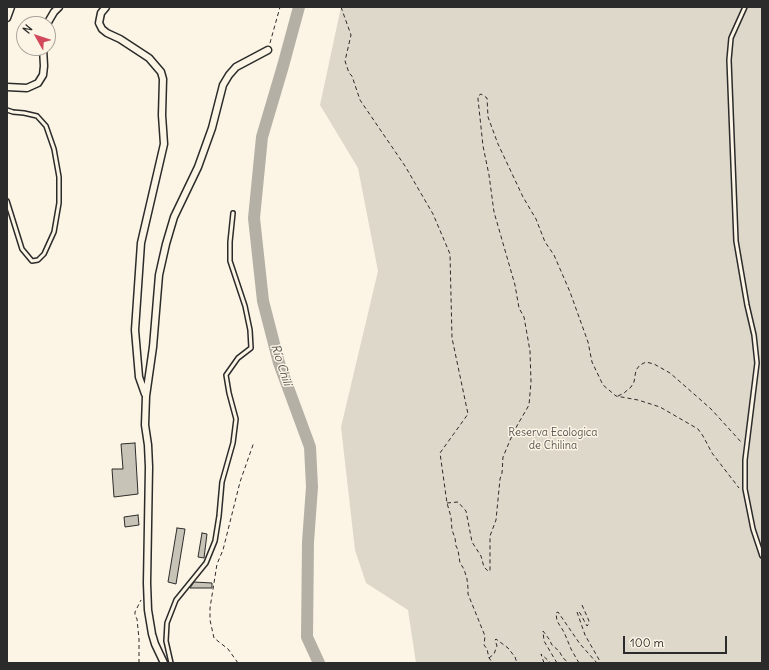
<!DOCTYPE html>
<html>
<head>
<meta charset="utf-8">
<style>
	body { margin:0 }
	#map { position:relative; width:769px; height:670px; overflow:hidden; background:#fcf5e5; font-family:Delius,sans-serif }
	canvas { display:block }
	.frame { position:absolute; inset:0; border:8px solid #2b2b2b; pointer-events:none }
	.north { position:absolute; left:16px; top:16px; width:40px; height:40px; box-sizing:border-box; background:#fcf5e5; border:1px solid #a8a49b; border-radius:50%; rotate:309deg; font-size:11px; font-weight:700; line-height:16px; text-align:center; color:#2b2b2b }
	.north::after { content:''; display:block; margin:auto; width:14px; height:18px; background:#d1495b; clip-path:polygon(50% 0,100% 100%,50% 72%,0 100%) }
	.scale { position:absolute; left:623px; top:636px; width:104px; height:18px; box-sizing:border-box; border:2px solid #2b2b2b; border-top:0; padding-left:5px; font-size:12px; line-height:14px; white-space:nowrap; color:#2b2b2b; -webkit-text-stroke:3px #fcf5e5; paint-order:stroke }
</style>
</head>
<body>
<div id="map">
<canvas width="769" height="670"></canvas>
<div class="frame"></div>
<div class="north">N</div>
<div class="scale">100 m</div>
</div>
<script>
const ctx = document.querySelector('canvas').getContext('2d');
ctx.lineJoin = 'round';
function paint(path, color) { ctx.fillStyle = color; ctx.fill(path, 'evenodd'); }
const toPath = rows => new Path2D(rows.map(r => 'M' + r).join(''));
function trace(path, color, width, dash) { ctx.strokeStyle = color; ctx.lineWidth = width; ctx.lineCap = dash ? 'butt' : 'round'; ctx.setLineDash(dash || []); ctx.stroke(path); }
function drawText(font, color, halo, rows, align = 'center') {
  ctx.font = font + ' Delius,sans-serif'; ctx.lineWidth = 3; ctx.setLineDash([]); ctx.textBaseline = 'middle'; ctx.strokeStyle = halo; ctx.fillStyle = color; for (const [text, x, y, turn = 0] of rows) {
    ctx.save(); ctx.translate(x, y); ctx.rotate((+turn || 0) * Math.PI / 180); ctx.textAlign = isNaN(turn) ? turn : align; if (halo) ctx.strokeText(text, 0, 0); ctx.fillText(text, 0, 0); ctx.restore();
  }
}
const green = toPath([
	[341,7,762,7,762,663,416,663,408,610,366,583,355,550,341,427,378,271,358,168,320,105]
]);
const river = toPath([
	[299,7,283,66,262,137,254,218,263,301,279,363,310,447,312,487,308,542,307,637,319,663]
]);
const building = toPath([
	[135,443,138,494,114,497,112,469,123,469,121,444,135,443],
	[138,515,139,525,125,527,124,517,138,515],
	[177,528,185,529,176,584,168,582,177,528],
	[202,533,207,534,204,558,198,557,202,533],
	[194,582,212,583,212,588,190,588,194,582]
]);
const path = toPath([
	[341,7,351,35,345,61,349,73,352,76,360,100,405,166,433,214,450,254,452,338,468,414,440,453,447,503,451,517,452,530,455,538,456,546,458,550,460,563,464,569,467,579,468,588,468,594,485,636,484,645,487,649,489,658,493,663],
	[270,43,280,7],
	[618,396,624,393,631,387,634,382,636,370,640,365,646,362,654,364,670,373,694,394,711,409,742,443],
	[447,503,458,502,466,511,472,542,481,556,484,567,488,571,490,571,490,536,496,520,500,479,502,473,503,457,514,431,529,405,531,382,530,351,524,317,519,308,515,285,494,212,489,175,483,146,478,99,478,96,481,94,487,98,488,117,498,144,523,197,536,219,545,242,554,255,570,292,588,342,592,362,603,385,616,396,638,400,660,407,698,429,703,436,712,453,739,488],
	[582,605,589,621,588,625,587,626,580,613,578,611,577,612,585,635,601,663],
	[489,658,494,654,497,646,495,640,496,639,508,648,515,657,517,663],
	[139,663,139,639,137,619,135,615,135,612,141,600],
	[238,663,228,649,214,638,210,620,210,608,217,564,223,550,240,482,254,442],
	[544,663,541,654,551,663],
	[557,663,544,641,543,631,549,639,552,645,559,651,563,658,569,663],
	[579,663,571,649,564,632,557,621,556,613,558,612,580,644,597,663]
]);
const lane = toPath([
	[745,7,731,38,729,60,736,241,747,305,754,335,757,363,745,460,745,489,753,529,762,556],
	[7,110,13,112,24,113,37,116,46,126,54,149,59,177,59,203,54,232,44,254,38,260,32,261,22,249,7,201],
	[171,663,166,641,167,623,176,600,206,563,215,541,219,516,222,482,233,443,236,419,229,393,226,375,238,358,251,348,250,330,245,306,230,261,230,242,233,213]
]);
const street = toPath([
	[106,7,101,13,99,23,102,29,107,33,120,39,149,58,161,72,163,79,162,115,164,144,141,243,135,330,139,377,145,394],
	[7,18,11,7],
	[47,24,54,12,59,7],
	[7,87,27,88,38,83,43,75,44,66,43,48],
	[164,663,155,644,152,634,148,610,147,583,149,467,148,445,145,425,146,396,153,347,159,275,166,244,174,217,198,167,212,128,223,85,229,75,236,67,268,50]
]);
const parkNames = [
	["Reserva Ecologica",553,433],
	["de Chilina",553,446]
];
const waterNames = [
	["Río Chili",281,365,72]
];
paint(green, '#ded8ca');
trace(river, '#b4b0a5', 12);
paint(building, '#c8c3b7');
trace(building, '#2b2b2b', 1);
trace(lane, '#2b2b2b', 6);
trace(street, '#2b2b2b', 9);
trace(path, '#2b2b2b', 1, [4, 3]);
trace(lane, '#fcf5e5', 3);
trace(street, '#fcf5e5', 6);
drawText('11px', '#585653', '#fcf5e5', parkNames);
drawText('italic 12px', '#545350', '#fcf5e5', waterNames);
</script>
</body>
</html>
